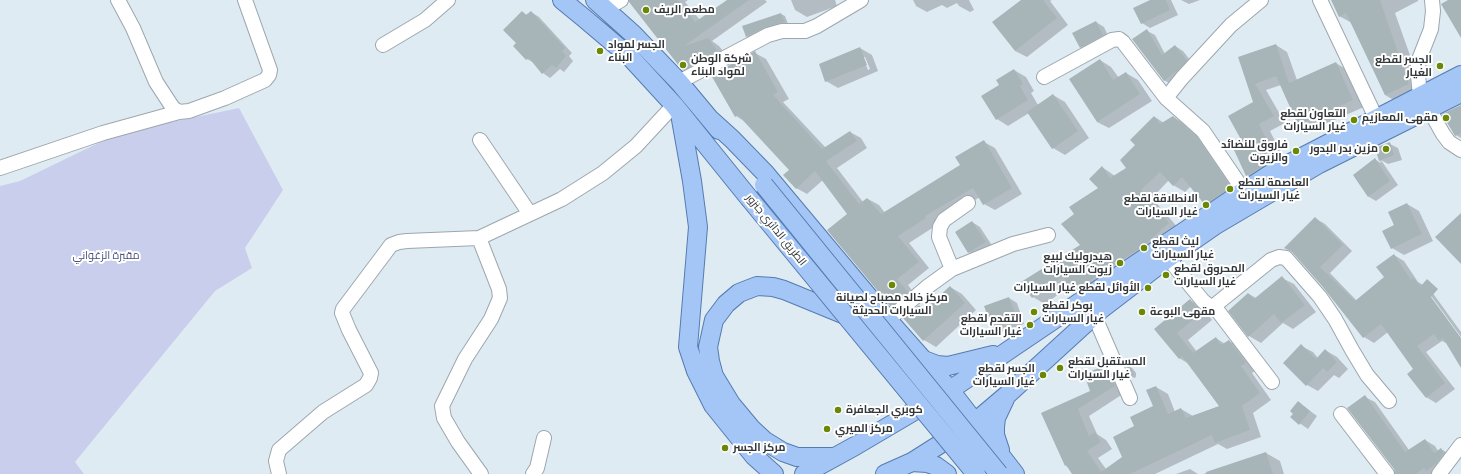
<!DOCTYPE html>
<html>
<head>
<meta charset="utf-8">
<style>
	body { margin:0 }
	canvas { display:block; background:#dfebf2 }
</style>
</head>
<body>
<canvas width="1461" height="474"></canvas>
<script>
const ctx = document.querySelector('canvas').getContext('2d');
ctx.lineJoin = 'round';
function paint(path, color) { ctx.fillStyle = color; ctx.fill(path, 'evenodd'); }
const toPath = rows => new Path2D(rows.map(r => 'M' + r).join(''));
function trace(path, color, width, dash) { ctx.strokeStyle = color; ctx.lineWidth = width; ctx.lineCap = dash ? 'butt' : 'round'; ctx.setLineDash(dash || []); ctx.stroke(path); }
function drawText(font, color, halo, rows, align = 'center') {
  ctx.font = font + ' "PT Sans Narrow",Cairo,sans-serif'; ctx.lineWidth = 4; ctx.setLineDash([]); ctx.textBaseline = 'middle'; ctx.strokeStyle = halo; ctx.fillStyle = color; for (const [text, x, y, turn = 0] of rows) {
    ctx.save(); ctx.translate(x, y); ctx.rotate((+turn || 0) * Math.PI / 180); ctx.textAlign = isNaN(turn) ? turn : align; if (halo) ctx.strokeText(text, 0, 0); ctx.fillText(text, 0, 0); ctx.restore();
  }
}
const green = toPath([
	[239,108,283,190,245,248,252,268,215,291,75,462,84,474,0,474,0,186,20,181,119,133]
]);
const shadow = toPath([
	[630,0,688,0,685,2,700,20,728,0,765,0,767,2,712,41,719,46,728,57,695,77,683,70],
	[791,0,835,0,837,6,807,17,795,10],
	[913,0,969,0,974,10,970,12,959,6,957,3,947,8,942,5,927,12,916,6],
	[1022,0,1052,0,1050,1,1068,25,1027,57,1015,51],
	[1153,0,1171,0,1178,15,1150,28,1142,23],
	[1181,0,1200,0,1189,4],
	[1332,0,1418,0,1418,1,1395,13,1423,92,1399,103,1385,95,1352,23,1339,16],
	[522,12,527,15,531,12,539,17,572,53,569,56,573,61,564,72,560,69,550,78,543,73,536,64,527,59,517,43],
	[781,14,785,16,788,24,750,39,746,36],
	[1096,22,1104,27,1110,40,1089,52,1081,47],
	[1147,31,1155,35,1165,54,1175,46,1183,51,1194,65,1172,85,1164,80],
	[1276,45,1287,52,1297,80,1336,63,1347,70,1364,107,1314,129,1310,129,1298,123,1281,85,1266,90,1285,123,1270,131,1287,165,1259,182,1247,175,1246,146,1255,102,1239,58],
	[860,48,872,55,878,71,838,88,826,81],
	[863,57,865,57,870,69,868,70],
	[755,53,766,59,789,99,783,102,826,148,850,132,861,138,867,148,837,168,863,202,868,199,879,205,885,213,961,166,984,142,995,148,1022,194,995,210,984,204,980,197,936,223,937,225,909,243,929,268,908,285,918,299,902,312,891,306,849,214,823,180,807,194,796,188,790,170,747,123,736,116],
	[1100,60,1111,67,1119,78,1126,73,1138,80,1152,101,1109,128,1097,122],
	[1014,70,1026,77,1034,91,1031,93,1038,105,1053,95,1065,102,1089,138,1065,155,1053,148,1029,113,1008,126,997,119],
	[1461,106,1461,138,1456,135],
	[1155,117,1164,123,1173,117,1185,124,1208,145,1242,194,1218,211,1206,204,1191,186,1185,192,1173,185,1169,180,1152,198,1180,230,1085,298,1073,291,1070,286,1045,304,1033,297,1082,246,1075,214,1100,188,1102,167,1115,176,1127,168,1137,145],
	[1390,144,1398,148,1402,160,1388,164,1381,160,1398,185,1376,201,1369,197,1376,160,1381,163,1376,148],
	[1407,204,1419,211,1433,241,1404,255,1392,248,1396,226],
	[1315,218,1325,224,1352,251,1330,273,1357,301,1385,278,1394,255,1404,261,1418,282,1423,285,1432,292,1461,332,1461,337,1424,286,1422,286,1461,340,1461,366,1448,344,1442,341,1426,352,1455,389,1436,403,1426,397,1415,369,1388,332,1374,343,1364,337,1329,293,1294,253],
	[972,222,980,227,993,247,977,257,969,252,956,233],
	[1282,278,1294,284,1316,312,1293,329,1283,323,1261,343,1249,336,1249,294,1256,298],
	[950,287,962,294,976,310,936,347,924,340,919,306,925,310],
	[1009,298,1017,303,1024,324,1001,332,993,328],
	[1190,300,1202,307,1212,320,1188,340,1197,352,1216,338,1225,344,1229,341,1241,348,1257,369,1252,373,1271,400,1253,413,1261,437,1227,449,1218,444,1155,474,1074,474,1069,468,1065,465,1042,414,1091,391,1106,366,1118,373,1126,392,1089,416,1097,434,1106,440,1112,449,1098,458,1106,469,1124,457,1135,427,1154,406,1156,387,1168,394,1175,412,1181,409,1193,416,1220,407,1189,364,1179,358,1156,329],
	[1301,346,1313,352,1318,358,1325,350,1337,357,1348,369,1339,378,1334,375,1318,391,1307,385],
	[1128,366,1132,368,1136,373,1136,377,1134,378,1131,376,1127,367],
	[1365,397,1375,402,1409,450,1425,440,1435,446,1438,451,1441,449,1451,455,1439,474,1396,474,1395,468],
	[1298,402,1317,416,1308,429,1291,417,1294,413],
	[1266,453,1280,461,1284,474,1203,474],
	[1190,469,1198,474,1176,474]
]);
const building = toPath([
	[629,0,678,0,695,22,727,0,749,0,684,46,708,38,717,50,707,57,683,71,629,2],
	[1021,0,1043,0,1057,18,1015,51,992,22],
	[1150,0,1166,0,1170,10,1141,24,1133,8],
	[1331,0,1380,0,1409,84,1385,95,1346,13,1339,17],
	[1448,0,1461,0,1461,38,1441,4],
	[522,11,526,15,531,11,565,48,562,51,566,56,556,68,552,65,542,74,529,58,526,60,513,46,516,43,503,30],
	[781,13,785,22,766,27,746,37,742,26],
	[1096,21,1103,35,1080,48,1072,33],
	[1147,29,1162,55,1175,45,1187,61,1178,70,1164,81,1132,39],
	[1276,44,1289,83,1336,62,1353,100,1298,125,1276,76,1255,84,1274,116,1259,124,1276,159,1246,176,1234,150,1244,145,1228,116,1253,102,1238,57],
	[860,47,867,65,825,82,819,64],
	[755,51,778,92,773,95,822,149,850,131,857,141,826,161,859,204,867,198,881,214,960,165,955,157,984,140,1012,188,983,205,973,188,925,216,926,218,898,236,919,262,897,279,908,292,891,307,827,230,847,214,815,171,796,189,783,175,789,170,738,115,735,117,711,75],
	[1100,59,1113,80,1126,72,1140,94,1097,122,1069,79],
	[1014,69,1023,84,1020,86,1028,100,996,120,981,96,999,85,996,80],
	[1053,94,1078,131,1052,149,1027,112],
	[1461,105,1461,133,1455,136,1442,114],
	[1154,116,1160,124,1173,116,1197,137,1231,187,1205,205,1182,177,1173,186,1160,172,1141,190,1169,223,1142,247,1072,292,1063,276,1032,298,1021,282,1080,245,1061,224,1074,214,1069,207,1098,188,1089,179,1102,166,1110,178,1126,168,1120,160,1135,145,1130,140],
	[1390,142,1394,155,1379,161,1375,148],
	[1375,158,1390,181,1368,197,1353,175],
	[1407,203,1422,234,1391,249,1382,231,1394,225,1388,212],
	[1461,213,1461,264,1435,237],
	[1315,217,1343,245,1320,267,1355,301,1384,277,1376,267,1394,254,1411,280,1413,278,1421,286,1427,279,1438,289,1431,297,1461,338,1461,368,1443,338,1439,341,1434,334,1417,346,1445,383,1426,398,1407,374,1413,369,1381,324,1363,338,1322,286,1292,252,1284,248],
	[972,221,986,242,968,253,955,232],
	[1282,276,1305,305,1281,323,1274,314,1248,337,1228,311,1248,293,1254,299],
	[950,286,965,303,923,341,903,318,919,305,923,311],
	[1009,297,1017,319,992,328,984,306],
	[1190,299,1201,313,1177,333,1193,353,1216,337,1221,345,1229,340,1246,363,1241,366,1260,393,1242,406,1250,430,1215,443,1212,435,1130,474,1072,474,1066,465,1065,466,1041,413,1090,391,1084,374,1106,365,1115,386,1078,409,1089,436,1095,432,1101,442,1087,451,1101,472,1122,457,1113,437,1134,426,1130,417,1153,406,1146,390,1156,386,1168,414,1181,408,1186,418,1219,406,1182,356,1179,359,1154,329],
	[1301,344,1316,359,1325,349,1337,362,1327,372,1323,368,1306,386,1283,363],
	[1128,364,1134,374,1130,376,1126,366],
	[1365,395,1405,452,1425,439,1434,453,1441,448,1444,453,1436,464,1426,471,1424,468,1416,474,1395,474,1394,469,1347,408],
	[1298,401,1310,411,1299,425,1290,417,1293,414,1290,411],
	[1266,452,1273,474,1207,474,1206,472]
]);
const minor = toPath([
	[118,0,133,28,156,82,173,108,179,112],
	[1320,0,1376,118],
	[606,9,621,0],
	[383,45,425,20,448,0],
	[1044,77,1112,40,1119,39,1123,42,1166,98],
	[679,82,768,35,782,31,805,31,817,26,861,0],
	[1420,96,1418,75,1418,66,1420,57,1431,29,1433,11,1432,0],
	[1429,109,1443,134,1449,142,1461,150],
	[480,140,530,214],
	[0,168,103,133,179,112,189,111,225,98,265,80,269,75,270,70,245,0],
	[1244,191,1203,131,1166,98,1182,78,1231,25,1261,0],
	[479,238,499,289,500,298,491,319,465,359,442,406,444,418,458,442,481,474],
	[1168,258,1203,301,1209,306,1214,306,1271,260,1279,257,1286,258,1320,297,1335,319,1352,350,1367,375,1389,401],
	[952,269,939,237,940,227,944,220,968,203],
	[1214,306,1272,382],
	[1094,315,1130,398],
	[888,320,927,287,952,269,1013,244,1048,235],
	[1341,414,1387,474],
	[279,474,276,461,279,450,323,412,366,385,370,378,371,373,349,330,342,313,343,309,391,245,399,242,407,241,479,238,562,199,603,173,636,146,674,105],
	[533,474,537,468,544,438],
	[1439,474,1461,445]
]);
const major = toPath([
	[562,0,584,18,630,57,674,105,749,198],
	[595,0,633,34,679,82,719,130],
	[680,114,692,181,698,227,688,347,696,371,713,405,754,456,774,474],
	[711,120,732,139,765,173,888,320,950,390,1015,474],
	[924,360,937,365,948,366,993,355],
	[1000,450,995,435,995,427,996,418,1005,399],
	[832,457,797,457,783,452,765,441,751,428,731,404,714,376,710,361,708,347,714,320,726,304,739,293,757,286,773,287,784,290,845,315],
	[912,462,927,463,936,466,947,474],
	[804,474,855,446,950,390,1244,191,1275,171,1461,75],
	[885,474,912,462,975,422,1008,394,1100,310,1168,258,1214,226,1319,164,1461,93]
]);
const majorBridge = toPath([
	[764,185,999,474],
	[749,198,976,474]
]);
const markers = [
	[646,10,4,"#6a8803"],
	[600,51,4,"#6a8803"],
	[683,65,4,"#6a8803"],
	[1440,66,4,"#6a8803"],
	[1446,118,4,"#6a8803"],
	[1354,120,4,"#6a8803"],
	[1386,149,4,"#6a8803"],
	[1296,151,4,"#6a8803"],
	[1230,189,4,"#6a8803"],
	[1206,205,4,"#6a8803"],
	[1144,248,4,"#6a8803"],
	[1120,263,4,"#6a8803"],
	[1166,275,4,"#6a8803"],
	[892,285,4,"#6a8803"],
	[1148,288,4,"#6a8803"],
	[1034,312,4,"#6a8803"],
	[1142,312,4,"#6a8803"],
	[1030,325,4,"#6a8803"],
	[1060,368,4,"#6a8803"],
	[1043,375,4,"#6a8803"],
	[838,410,4,"#6a8803"],
	[827,429,4,"#6a8803"],
	[725,448,4,"#6a8803"]
];
const poiNames = [
	["مطعم الريف",654,10],
	["الجسر لمواد",608,45],
	["البناء",608,58],
	["شركة الوطن",691,59],
	["لمواد البناء",691,72],
	["الجسر لقطع",1432,60,"right"],
	["الغيار",1432,73,"right"],
	["التعاون لقطع",1346,114,"right"],
	["غيار السيارات",1346,127,"right"],
	["مقهى المعازيم",1438,118,"right"],
	["فاروق للنضائد",1288,145,"right"],
	["والزيوت",1288,158,"right"],
	["مزين بدر البدور",1378,149,"right"],
	["العاصمة لقطع",1238,183],
	["غيار السيارات",1238,196],
	["الانطلاقة لقطع",1198,199,"right"],
	["غيار السيارات",1198,212,"right"],
	["ليث لقطع",1152,242],
	["غيار السيارات",1152,255],
	["هيدروليك لبيع",1112,257,"right"],
	["زيوت السيارات",1112,270,"right"],
	["المحروق لقطع",1174,269],
	["غيار السيارات",1174,282],
	["الأوائل لقطع غيار السيارات",1140,288,"right"],
	["مركز خالد مصباح لصيانة",892,298,"center"],
	["السيارات الحديثة",892,311,"center"],
	["بوكر لقطع",1042,306],
	["غيار السيارات",1042,319],
	["مقهى البوعة",1150,312],
	["التقدم لقطع",1022,319,"right"],
	["غيار السيارات",1022,332,"right"],
	["المستقبل لقطع",1068,362],
	["غيار السيارات",1068,375],
	["الجسر لقطع",1035,369,"right"],
	["غيار السيارات",1035,382,"right"],
	["كوبري الجعافرة",846,410],
	["مركز الميري",835,429],
	["مركز الجسر",733,448]
];
const streetNames = [
	["الطريق الدائري جنزور",776,230,51]
];
const parkNames = [
	["مقبرة الزغواني",106,256]
];
paint(green, '#caceed');
paint(shadow, '#0003');
paint(building, '#a8b5b8');
trace(minor, '#9da7ae', 16);
trace(major, '#557bb0', 20);
trace(minor, '#fff', 14);
trace(major, '#a4c6f6', 18);
trace(majorBridge, '#557bb0', 20, []);
trace(majorBridge, '#a4c6f6', 18);
for (const [x, y, r, color] of markers) { const dot = new Path2D(); dot.arc(x, y, r, 0, 2 * Math.PI); ctx.fillStyle = color; ctx.fill(dot); trace(dot, '#fff', 1.5); }
drawText('bold 11px', '#33373a', '#fff', poiNames, 'left');
drawText('11px', '#33373a', '#fff', streetNames);
drawText('11px', '#4b4f7d', '#fff', parkNames);
</script>
</body>
</html>
